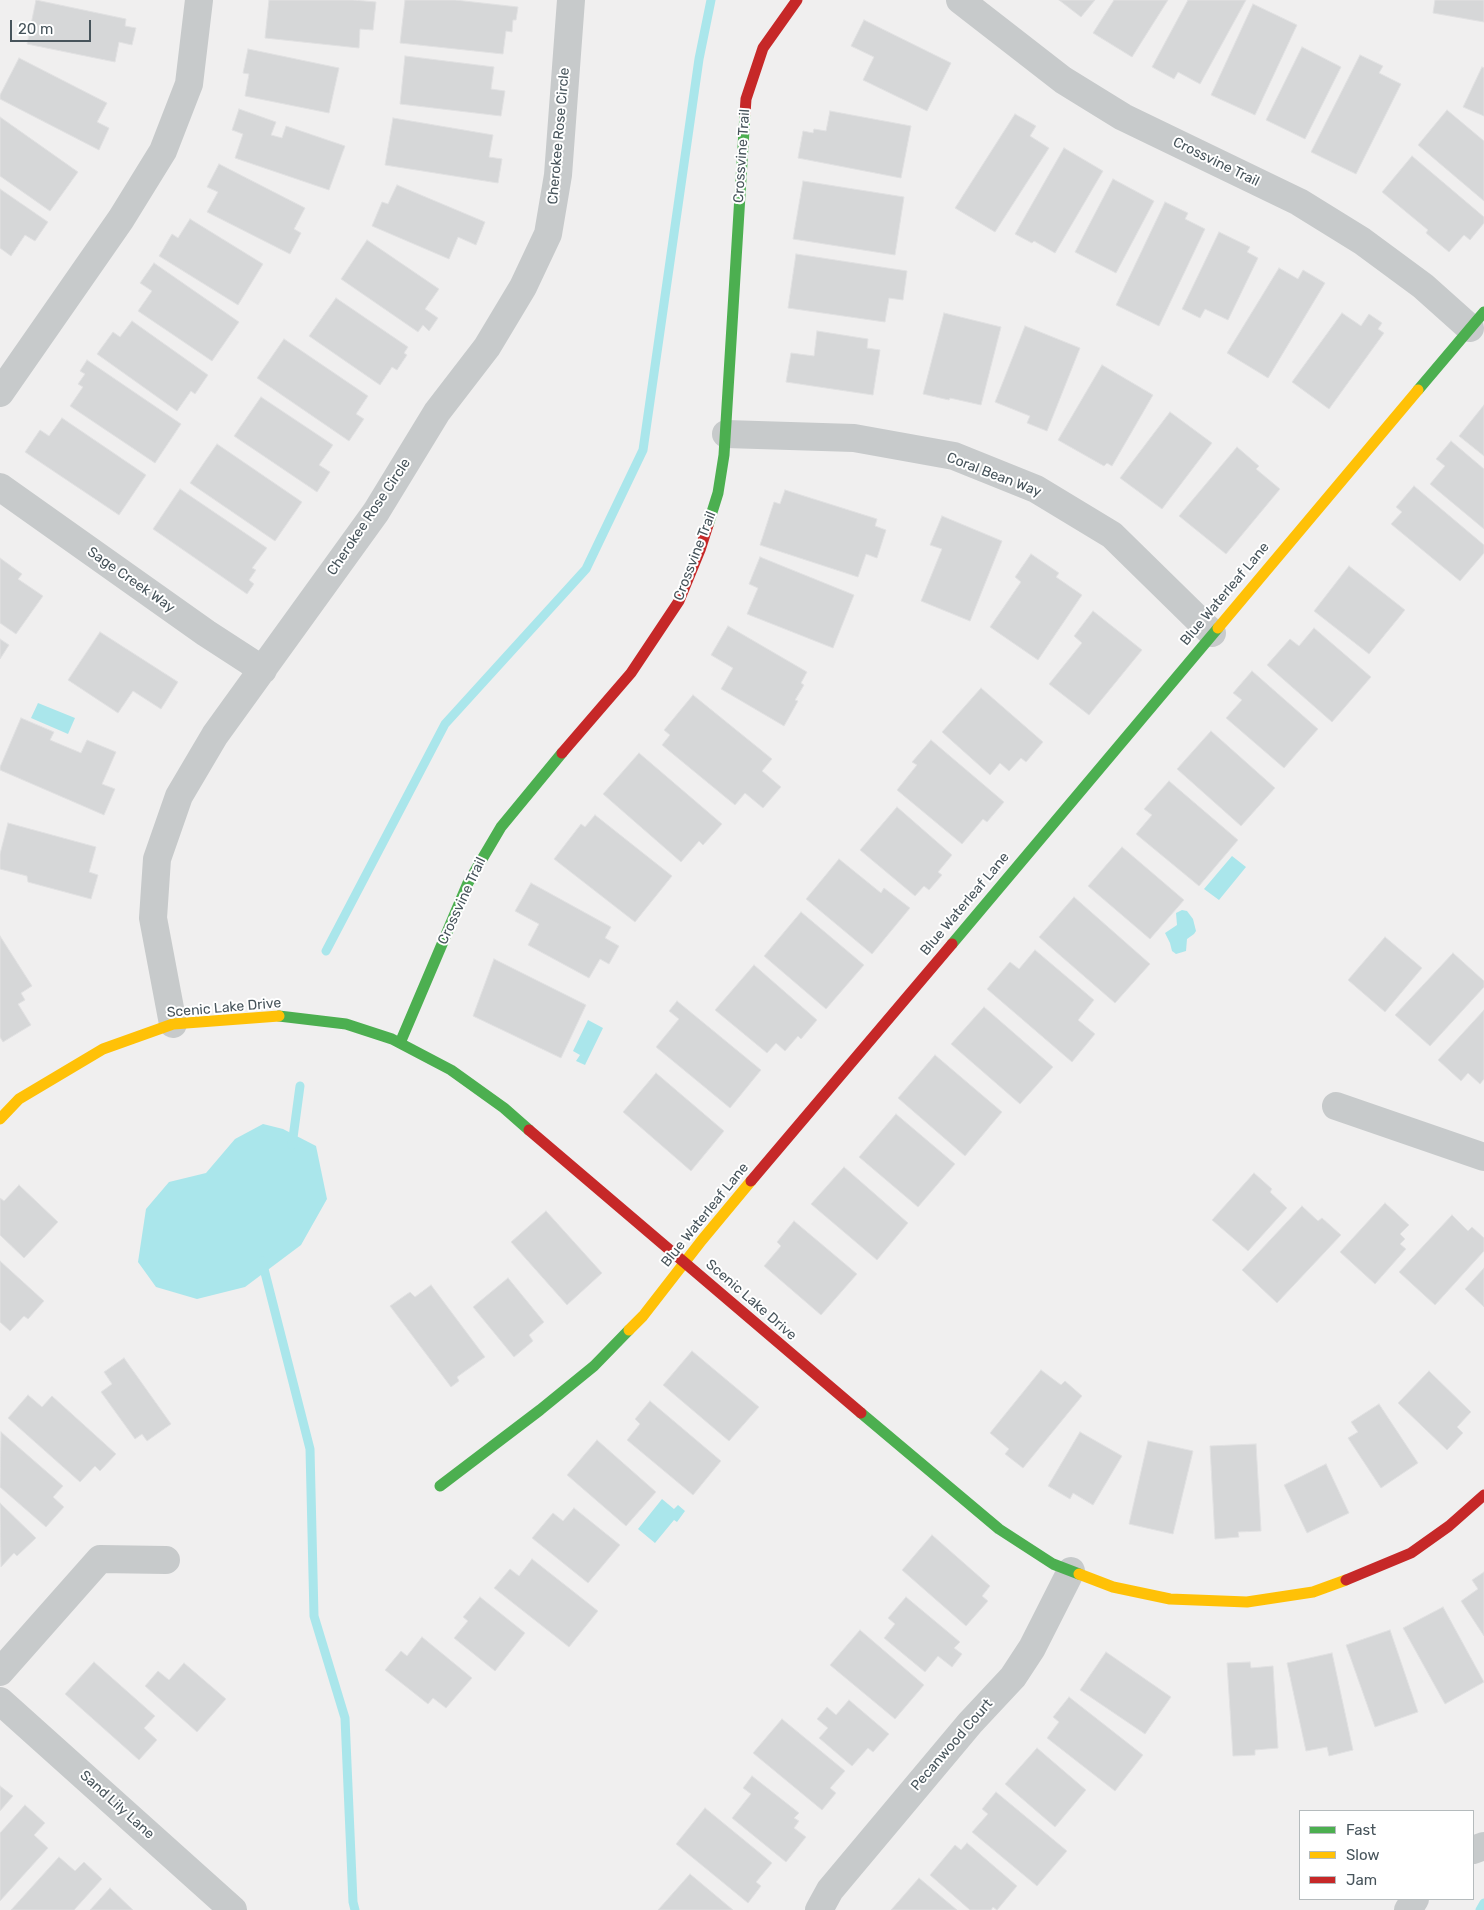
<!DOCTYPE html>
<html>
<head>
<meta charset="utf-8">
<style>
	body { margin:0 }
	#map { position:relative; width:1484px; height:1910px; overflow:hidden; background:#f0efef; font-family:Rubik,sans-serif }
	canvas { display:block }
	.legend { position:absolute; left:1299px; top:1810px; width:175px; height:90px; box-sizing:border-box; background:#fff; border:1px solid #b5bbbd; margin:0; padding:6px 9px; list-style:none; font-size:15px; color:#47545b }
	.legend li { display:flex; align-items:center; gap:10px; height:25px }
	.legend b { width:25px; border:1px solid #b5bbbd }
	.scale { position:absolute; left:10px; top:20px; width:81px; height:22px; box-sizing:border-box; border:2px solid #47545b; border-top:0; padding-left:6px; font-size:15px; line-height:18px; white-space:nowrap; color:#47545b; -webkit-text-stroke:4px #fff; paint-order:stroke }
</style>
</head>
<body>
<div id="map">
<canvas width="1484" height="1910"></canvas>
<ul class="legend">
<li><b style="height:6px;background:#4caf50"></b>Fast</li>
<li><b style="height:6px;background:#ffc107"></b>Slow</li>
<li><b style="height:6px;background:#c62828"></b>Jam</li>
</ul>
<div class="scale">20 m</div>
</div>
<script>
const ctx = document.querySelector('canvas').getContext('2d');
ctx.lineJoin = 'round';
function paint(path, color) { ctx.fillStyle = color; ctx.fill(path, 'evenodd'); }
const toPath = rows => new Path2D(rows.map(r => 'M' + r).join(''));
function trace(path, color, width, dash) { ctx.strokeStyle = color; ctx.lineWidth = width; ctx.lineCap = dash ? 'butt' : 'round'; ctx.setLineDash(dash || []); ctx.stroke(path); }
function drawText(font, color, halo, rows, align = 'center') {
  ctx.font = font + ' Rubik,sans-serif'; ctx.lineWidth = 4; ctx.setLineDash([]); ctx.textBaseline = 'middle'; ctx.strokeStyle = halo; ctx.fillStyle = color; for (const [text, x, y, turn = 0] of rows) {
    ctx.save(); ctx.translate(x, y); ctx.rotate((+turn || 0) * Math.PI / 180); ctx.textAlign = isNaN(turn) ? turn : align; if (halo) ctx.strokeText(text, 0, 0); ctx.fillText(text, 0, 0); ctx.restore();
  }
}
const water = toPath([
	[38,703,75,718,68,734,31,718],
	[1232,856,1246,867,1219,900,1204,889],
	[1182,910,1187,911,1193,919,1196,931,1194,934,1187,939,1186,951,1176,954,1172,951,1170,943,1165,933,1177,925,1176,913],
	[588,1020,603,1028,585,1065,576,1061,580,1055,573,1051],
	[263,1124,283,1129,316,1146,327,1199,301,1245,245,1287,197,1299,156,1287,138,1262,146,1209,169,1182,206,1173,235,1139],
	[662,1499,674,1509,678,1505,685,1511,677,1522,674,1520,655,1543,638,1529]
]);
const stream = toPath([
	[326,951,445,724,586,569,643,450,699,59,711,0],
	[292,1145,300,1086],
	[262,1261,310,1449,314,1616,345,1718,353,1902,355,1910],
	[1480,1910,1484,1903]
]);
const building = toPath([
	[36,0,126,19,125,26,136,28,132,45,119,42,115,62,27,44,36,0],
	[269,0,353,0,376,2,373,30,360,29,359,48,265,38,269,0],
	[405,0,455,0,518,7,516,20,513,20,512,32,506,31,503,54,400,43,405,0],
	[1059,0,1095,0,1081,17,1059,0],
	[1114,0,1168,0,1132,57,1093,33,1114,0],
	[1188,0,1246,0,1200,84,1178,72,1174,79,1152,67,1188,0],
	[1435,0,1484,0,1484,22,1433,13,1435,0],
	[1253,4,1297,25,1255,115,1211,95,1253,4],
	[864,20,951,63,927,111,863,80,874,57,851,46,864,20],
	[1302,47,1341,67,1305,139,1266,120,1302,47],
	[248,49,339,68,329,113,245,96,249,74,243,73,248,49],
	[1360,55,1383,66,1379,73,1401,84,1356,174,1311,152,1360,55],
	[405,56,494,67,491,89,505,91,501,116,400,104,405,56],
	[19,58,107,103,97,122,109,128,99,150,0,99,0,95,19,58],
	[1482,67,1484,68,1484,116,1463,107,1482,67],
	[239,109,276,122,271,135,282,138,286,126,345,146,329,190,235,158,243,134,232,130,239,109],
	[1447,110,1484,141,1484,201,1418,145,1447,110],
	[830,111,911,126,901,178,798,158,803,131,813,133,814,129,826,131,830,111],
	[1015,114,1036,126,1030,136,1049,148,995,232,955,208,1015,114],
	[0,117,78,172,50,211,0,176,0,117],
	[393,118,493,135,489,157,502,159,498,183,385,165,393,118],
	[1064,148,1103,171,1055,253,1034,241,1032,243,1015,234,1064,148],
	[1412,156,1484,217,1484,223,1470,240,1464,235,1449,252,1426,233,1428,230,1382,192,1412,156],
	[219,164,305,208,294,229,301,233,290,254,207,212,218,192,207,187,219,164],
	[1113,179,1154,201,1116,273,1075,252,1113,179],
	[803,181,904,197,895,255,793,239,803,181],
	[397,185,485,222,476,245,458,237,449,259,372,226,382,202,388,204,397,185],
	[0,189,48,222,35,241,25,235,11,256,0,248,0,189],
	[1165,202,1188,213,1185,219,1205,229,1159,326,1116,305,1165,202],
	[190,219,263,264,238,305,159,256,172,234,178,238,190,219],
	[1219,232,1250,247,1247,252,1258,258,1228,320,1205,309,1200,318,1182,309,1219,232],
	[367,240,439,289,425,309,438,318,429,331,423,325,418,332,341,279,367,240],
	[796,254,907,271,903,300,889,298,885,322,788,308,796,254],
	[154,263,239,322,212,361,138,311,152,291,140,283,154,263],
	[1279,268,1298,279,1303,270,1325,283,1268,378,1227,353,1279,268],
	[336,298,408,347,404,353,407,355,397,370,392,367,380,385,309,336,336,298],
	[944,313,1001,327,981,405,950,398,949,400,923,394,944,313],
	[1342,313,1361,326,1369,314,1382,323,1378,329,1384,333,1329,409,1292,382,1342,313],
	[132,321,208,375,195,394,191,391,177,411,97,354,113,332,120,337,132,321],
	[1025,326,1080,348,1047,431,1027,423,1030,416,995,402,1025,326],
	[817,331,868,339,867,348,880,350,873,395,786,382,791,353,814,356,817,331],
	[284,339,368,396,356,414,364,419,349,441,257,378,284,339],
	[87,360,181,424,155,463,70,406,83,387,78,384,85,374,80,371,87,360],
	[1102,365,1153,395,1112,466,1107,463,1104,466,1058,440,1102,365],
	[261,397,333,445,319,465,330,472,317,492,234,436,261,397],
	[1484,405,1484,456,1459,436,1484,405],
	[1170,412,1212,443,1162,509,1120,478,1170,412],
	[62,418,146,475,119,515,25,452,40,430,49,436,62,418],
	[1451,441,1484,469,1484,529,1430,484,1445,466,1436,459,1451,441],
	[217,444,302,502,275,541,190,483,217,444],
	[1237,447,1259,466,1256,469,1280,489,1226,554,1179,516,1237,447],
	[1414,486,1484,545,1484,553,1460,581,1391,524,1402,512,1396,507,1414,486],
	[180,489,267,548,252,568,256,570,249,580,254,584,247,594,153,529,180,489],
	[785,490,877,519,875,526,886,530,877,558,866,554,858,577,760,545,774,502,780,504,785,490],
	[942,516,1002,541,970,621,921,601,942,549,930,545,942,516],
	[1031,554,1059,573,1056,577,1082,595,1038,660,990,627,1021,582,1015,577,1031,554],
	[760,557,854,595,833,648,747,614,758,588,749,584,760,557],
	[0,558,22,574,18,579,43,596,16,634,0,623,0,558],
	[1349,566,1405,610,1369,654,1314,611,1349,566],
	[1093,611,1142,650,1089,715,1049,684,1082,643,1074,636,1093,611],
	[728,626,807,672,801,683,804,685,795,700,798,701,784,726,721,689,733,668,711,655,728,626],
	[1314,628,1371,677,1332,722,1267,665,1290,639,1299,646,1314,628],
	[100,632,178,682,161,709,133,691,118,713,68,680,100,632],
	[0,639,9,645,0,659,0,639],
	[1252,671,1318,729,1284,768,1226,718,1242,700,1233,693,1252,671],
	[981,688,1043,742,1026,762,1021,758,1009,771,1000,763,990,775,942,732,981,688],
	[693,695,772,759,762,771,781,787,763,808,745,793,735,805,662,745,670,735,664,730,693,695],
	[21,718,54,732,50,740,81,753,87,740,116,752,102,784,115,789,104,815,0,770,0,767,21,718],
	[1211,731,1275,788,1241,826,1177,769,1211,731],
	[931,740,1004,802,987,822,983,819,962,844,897,790,917,765,912,762,931,740],
	[639,753,722,824,703,845,699,841,681,862,603,794,639,753],
	[1169,781,1238,840,1199,886,1136,834,1152,815,1144,809,1169,781],
	[897,807,952,855,938,872,942,875,929,890,924,886,915,896,860,850,897,807],
	[595,815,672,876,635,922,554,859,581,824,585,827,595,815],
	[8,823,96,847,89,872,98,875,91,899,28,882,27,876,0,869,0,854,8,823],
	[1122,847,1184,900,1150,939,1088,886,1122,847],
	[839,859,881,893,884,888,910,908,872,954,806,899,839,859],
	[531,883,611,927,605,938,619,946,609,964,600,959,589,978,528,945,539,924,515,911,531,883],
	[1074,897,1150,964,1115,1003,1039,937,1074,897],
	[801,912,864,965,826,1009,764,956,801,912],
	[0,936,32,986,21,993,25,1000,18,1004,31,1025,3,1042,0,1037,0,936],
	[1385,937,1422,968,1385,1012,1348,980,1385,937],
	[1035,950,1094,1000,1078,1020,1095,1034,1072,1062,987,989,1010,962,1019,969,1035,950],
	[1453,953,1484,981,1484,987,1430,1046,1395,1015,1453,953],
	[494,959,586,1005,561,1058,473,1016,494,959],
	[754,965,817,1020,801,1039,798,1036,785,1051,776,1043,767,1053,715,1010,754,965],
	[677,1001,761,1070,730,1108,656,1047,679,1019,669,1011,677,1001],
	[984,1007,1053,1067,1020,1104,951,1044,984,1007],
	[1484,1010,1484,1079,1480,1084,1468,1073,1461,1081,1438,1060,1484,1010],
	[935,1055,1002,1112,965,1156,898,1098,935,1055],
	[656,1073,724,1131,691,1171,623,1112,656,1073],
	[896,1114,955,1164,918,1207,859,1157,896,1114],
	[844,1167,908,1223,877,1260,811,1204,844,1167],
	[1254,1173,1272,1189,1270,1192,1287,1208,1248,1251,1212,1220,1254,1173],
	[19,1185,58,1222,24,1258,0,1235,0,1198,4,1201,19,1185],
	[1385,1203,1409,1225,1400,1234,1405,1239,1400,1244,1406,1249,1375,1284,1340,1252,1385,1203],
	[1302,1206,1318,1221,1322,1218,1341,1235,1277,1303,1242,1270,1302,1206],
	[546,1211,602,1273,567,1305,511,1242,546,1211],
	[1452,1215,1468,1231,1472,1227,1484,1238,1484,1251,1435,1305,1399,1272,1452,1215],
	[794,1221,857,1274,821,1315,764,1266,781,1246,777,1242,794,1221],
	[0,1261,44,1301,28,1319,24,1316,10,1331,0,1322,0,1261],
	[1484,1268,1484,1307,1465,1289,1484,1268],
	[508,1278,544,1322,529,1335,533,1341,514,1357,473,1307,508,1278],
	[431,1285,485,1357,457,1377,459,1381,451,1387,390,1306,410,1292,415,1297,431,1285],
	[692,1351,759,1407,729,1441,663,1385,692,1351],
	[124,1358,171,1424,147,1441,142,1434,135,1439,101,1392,112,1384,104,1372,124,1358],
	[1041,1370,1061,1385,1065,1381,1082,1396,1023,1468,1005,1454,1009,1449,990,1433,1041,1370],
	[1429,1371,1471,1412,1457,1427,1463,1433,1447,1450,1398,1403,1429,1371],
	[28,1395,42,1407,52,1396,116,1454,100,1471,95,1466,80,1482,8,1418,28,1395],
	[650,1401,721,1461,693,1495,627,1440,640,1424,635,1419,650,1401],
	[1379,1404,1418,1463,1381,1488,1348,1438,1358,1432,1351,1422,1379,1404],
	[1,1432,63,1486,53,1497,64,1507,46,1527,0,1487,1,1432],
	[1080,1432,1122,1456,1093,1505,1073,1493,1070,1499,1048,1486,1080,1432],
	[597,1440,656,1492,626,1526,567,1475,597,1440],
	[1148,1441,1193,1451,1173,1534,1129,1524,1148,1441],
	[1256,1444,1261,1531,1238,1532,1239,1537,1215,1539,1210,1446,1256,1444],
	[1326,1464,1349,1513,1307,1533,1284,1485,1326,1464],
	[0,1503,36,1538,17,1556,14,1553,1,1567,0,1503],
	[574,1508,620,1545,588,1583,532,1538,553,1513,563,1521,574,1508],
	[932,1535,990,1586,982,1596,988,1601,966,1626,902,1570,932,1535],
	[532,1559,598,1611,569,1647,494,1588,510,1569,519,1576,532,1559],
	[1484,1572,1484,1636,1461,1601,1478,1589,1472,1580,1484,1572],
	[480,1597,525,1633,495,1671,454,1638,468,1621,463,1617,480,1597],
	[906,1597,960,1642,954,1648,962,1654,952,1667,938,1656,925,1672,884,1638,895,1624,888,1618,906,1597],
	[1443,1607,1484,1682,1445,1704,1403,1628,1443,1607],
	[860,1630,924,1685,895,1719,830,1665,860,1630],
	[1390,1630,1418,1712,1375,1727,1346,1645,1390,1630],
	[422,1637,472,1678,446,1708,433,1698,428,1704,385,1670,401,1651,407,1656,422,1637],
	[1106,1652,1171,1697,1145,1734,1080,1690,1106,1652],
	[1332,1653,1353,1750,1329,1756,1327,1747,1306,1751,1287,1663,1332,1653],
	[94,1662,155,1716,144,1728,157,1740,139,1760,65,1694,94,1662],
	[1250,1662,1251,1668,1273,1666,1278,1748,1255,1750,1255,1755,1233,1756,1227,1663,1250,1662],
	[184,1663,226,1699,197,1732,145,1686,158,1671,169,1680,184,1663],
	[1069,1697,1143,1755,1115,1791,1047,1738,1059,1722,1053,1717,1069,1697],
	[849,1700,889,1734,873,1752,868,1748,852,1766,819,1738,828,1728,817,1719,827,1707,836,1715,849,1700],
	[782,1719,845,1771,830,1788,836,1793,822,1810,753,1753,782,1719],
	[1037,1748,1086,1790,1055,1827,1005,1784,1037,1748],
	[752,1776,799,1813,794,1818,799,1821,794,1828,806,1837,786,1862,732,1818,751,1794,743,1788,752,1776],
	[0,1786,13,1796,0,1811,0,1786],
	[996,1792,1067,1851,1037,1886,972,1832,988,1814,982,1809,996,1792],
	[25,1805,45,1823,34,1835,48,1848,0,1901,0,1833,25,1805],
	[705,1808,772,1863,756,1882,761,1886,748,1903,676,1844,705,1808],
	[967,1843,1017,1886,997,1910,993,1907,991,1910,970,1910,930,1875,955,1845,961,1850,967,1843],
	[59,1857,75,1871,84,1862,102,1879,74,1910,11,1910,59,1857],
	[690,1874,733,1910,658,1910,690,1874],
	[919,1878,957,1910,891,1910,919,1878],
	[110,1888,133,1910,90,1910,110,1888]
]);
const street = toPath([
	[960,0,1063,80,1123,117,1299,202,1362,241,1423,286,1470,328],
	[0,393,121,219,163,151,189,84,199,0],
	[726,434,854,438,954,456,1036,489,1112,535,1212,633],
	[0,487,206,633,263,670],
	[173,1024,153,918,157,859,179,796,215,735,376,512,437,412,487,347,523,287,548,234,558,175,571,0],
	[1336,1106,1484,1157],
	[0,1672,100,1559,166,1560],
	[0,1701,233,1910],
	[1473,1850,1484,1846],
	[819,1910,830,1890,970,1723,1013,1677,1032,1648,1071,1571],
	[1408,1910,1415,1899]
]);
const fast = toPath([
	[1418,390,1484,312],
	[708,525,718,493,724,455,745,114],
	[952,944,1218,628],
	[279,1016,346,1024,392,1039,451,1070,504,1108,529,1130],
	[400,1043,468,883,501,827,562,753],
	[861,1413,999,1529,1053,1564,1079,1574],
	[440,1486,540,1410,594,1366,629,1330]
]);
const slow = toPath([
	[1218,628,1418,390],
	[0,1119,19,1099,103,1049,173,1024,279,1016],
	[629,1330,643,1316,702,1240,751,1181],
	[1079,1574,1113,1587,1170,1599,1247,1602,1313,1592,1346,1580]
]);
const jam = toPath([
	[745,114,746,99,763,48,797,0],
	[562,753,631,673,679,601,700,550,708,525],
	[529,1130,861,1413],
	[751,1181,952,944],
	[1346,1580,1411,1553,1449,1526,1484,1495]
]);
const streetNames = [
	["Cherokee Rose Circle",559,136,-85],
	["Crossvine Trail",742,156,-86],
	["Crossvine Trail",1216,162,26],
	["Coral Bean Way",994,475,21],
	["Cherokee Rose Circle",369,517,-56],
	["Crossvine Trail",695,556,-69],
	["Sage Creek Way",131,580,35],
	["Blue Waterleaf Lane",1225,594,-50],
	["Crossvine Trail",462,901,-65],
	["Blue Waterleaf Lane",965,904,-50],
	["Scenic Lake Drive",224,1008,-5],
	["Blue Waterleaf Lane",705,1215,-51],
	["Scenic Lake Drive",751,1300,41],
	["Pecanwood Court",952,1745,-49],
	["Sand Lily Lane",117,1805,42]
];
paint(water, '#aae6eb');
trace(stream, '#aae6eb', 9);
paint(building, '#d6d7d8');
trace(building, '#e1e1e2', 1);
trace(street, '#c7cacb', 28);
trace(fast, '#4caf50', 11);
trace(slow, '#ffc107', 11);
trace(jam, '#c62828', 11);
drawText('14px', '#47545b', '#fff', streetNames);
</script>
</body>
</html>
